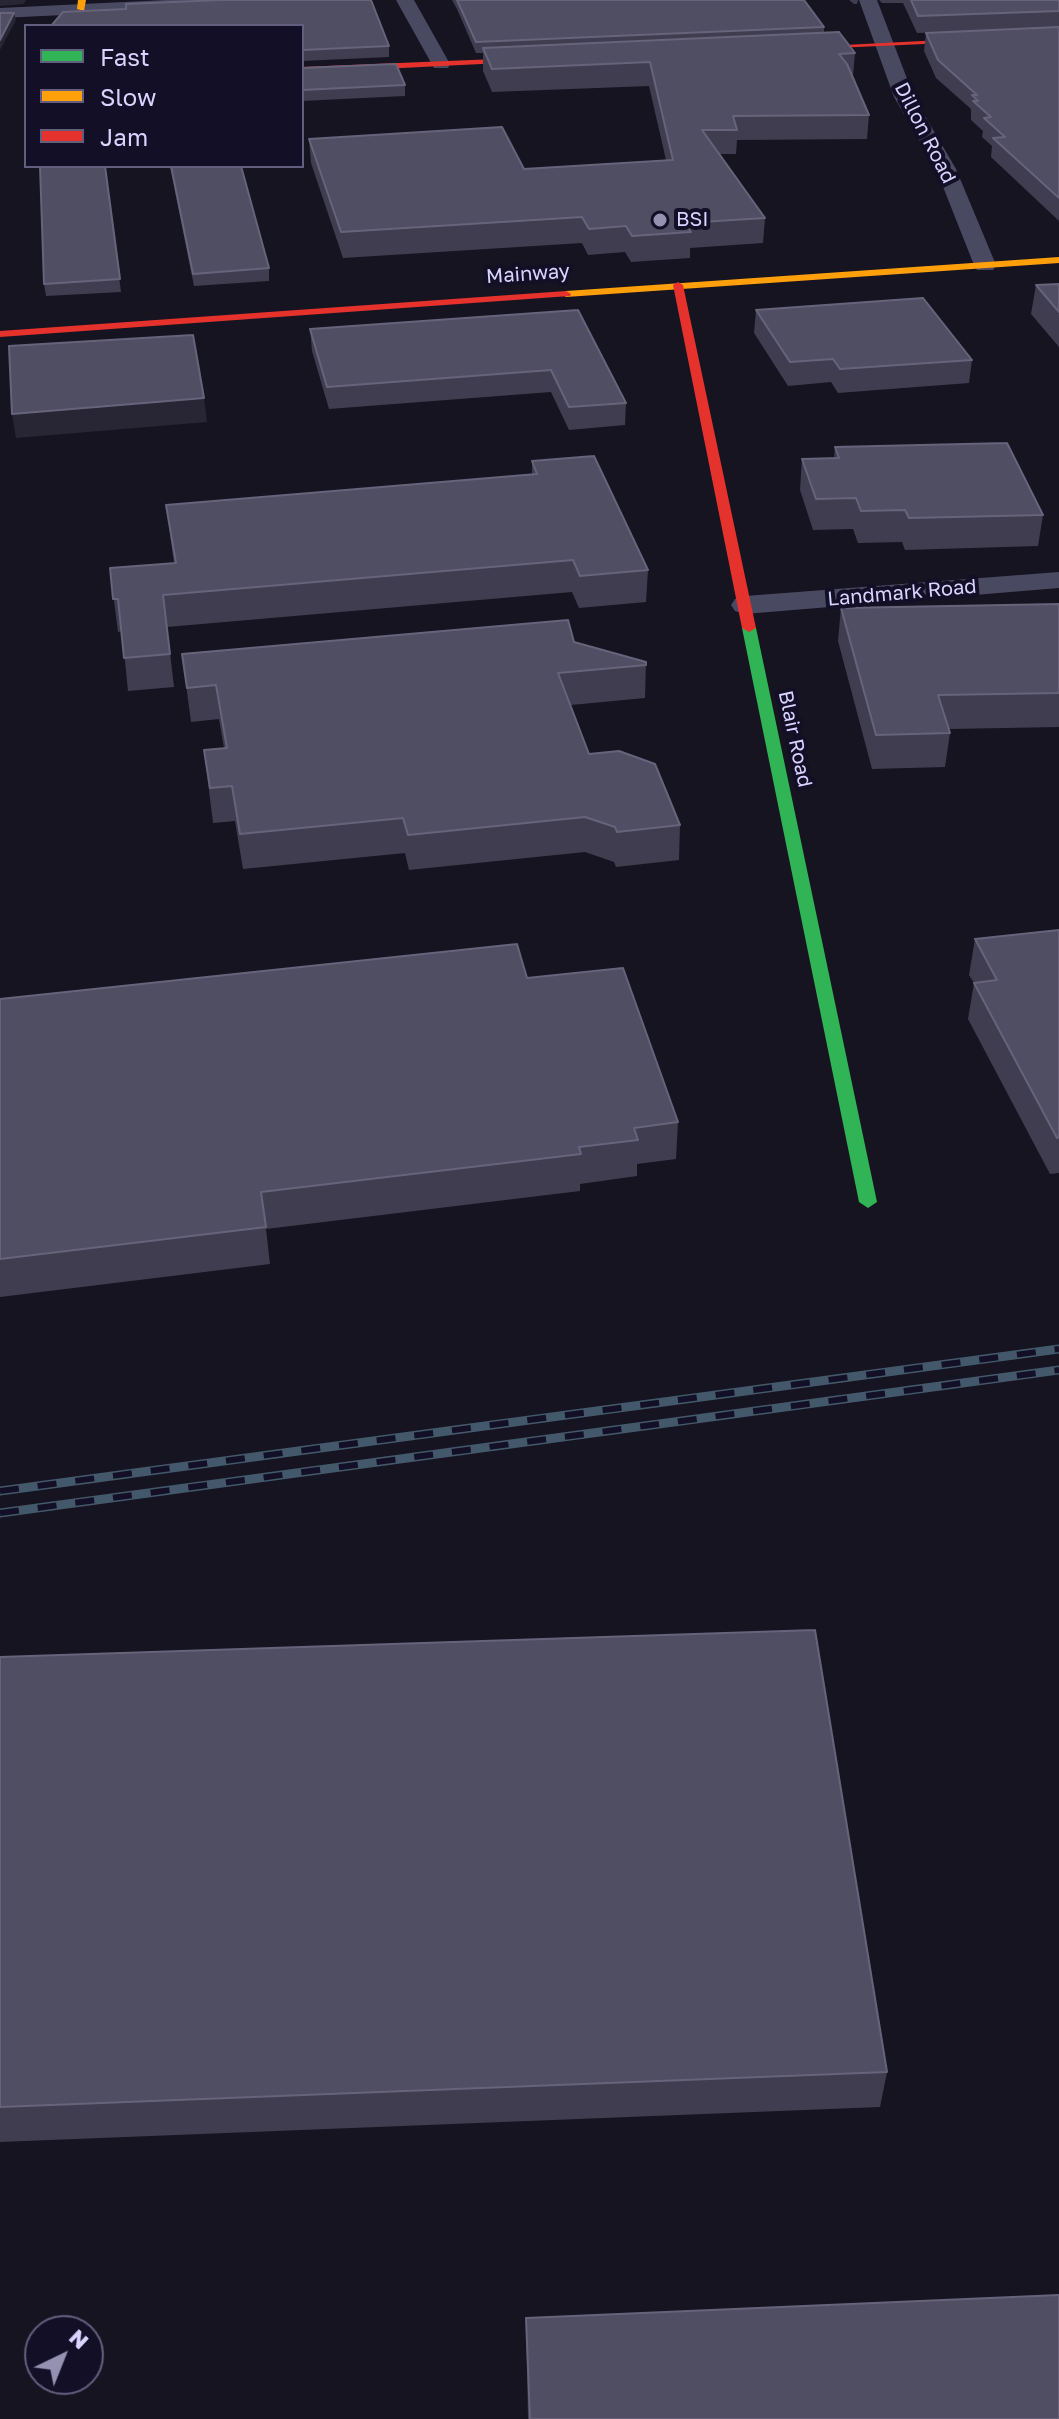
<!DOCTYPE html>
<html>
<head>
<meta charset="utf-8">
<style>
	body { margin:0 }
	#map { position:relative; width:1059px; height:2419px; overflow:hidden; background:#161421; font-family:"Golos Text",sans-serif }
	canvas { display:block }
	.legend { position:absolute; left:24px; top:24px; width:280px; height:144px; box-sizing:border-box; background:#130f26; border:2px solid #625e7d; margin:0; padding:10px 14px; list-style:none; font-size:24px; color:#d9d4ff }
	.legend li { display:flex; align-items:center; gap:16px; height:40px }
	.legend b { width:40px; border:2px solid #625e7d }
	.north { position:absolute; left:24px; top:2315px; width:80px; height:80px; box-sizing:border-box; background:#130f26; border:2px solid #625e7d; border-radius:50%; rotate:43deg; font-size:22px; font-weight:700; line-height:32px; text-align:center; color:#d9d4ff }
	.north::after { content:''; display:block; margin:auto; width:28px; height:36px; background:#9591b1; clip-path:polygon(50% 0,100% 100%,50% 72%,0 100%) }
</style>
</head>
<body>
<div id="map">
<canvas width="1059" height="2419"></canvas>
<ul class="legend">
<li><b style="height:10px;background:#30b455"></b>Fast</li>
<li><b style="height:10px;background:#ff9f0a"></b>Slow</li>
<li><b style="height:10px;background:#e5322d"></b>Jam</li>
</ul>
<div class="north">N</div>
</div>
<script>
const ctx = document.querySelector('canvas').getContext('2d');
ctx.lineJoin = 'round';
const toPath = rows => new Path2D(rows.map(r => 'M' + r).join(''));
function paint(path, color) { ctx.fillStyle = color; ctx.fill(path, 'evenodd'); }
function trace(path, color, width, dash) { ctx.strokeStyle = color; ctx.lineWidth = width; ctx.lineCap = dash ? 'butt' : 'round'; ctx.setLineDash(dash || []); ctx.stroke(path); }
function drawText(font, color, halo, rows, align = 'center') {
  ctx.font = font + ' "Golos Text",sans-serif'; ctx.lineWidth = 8; ctx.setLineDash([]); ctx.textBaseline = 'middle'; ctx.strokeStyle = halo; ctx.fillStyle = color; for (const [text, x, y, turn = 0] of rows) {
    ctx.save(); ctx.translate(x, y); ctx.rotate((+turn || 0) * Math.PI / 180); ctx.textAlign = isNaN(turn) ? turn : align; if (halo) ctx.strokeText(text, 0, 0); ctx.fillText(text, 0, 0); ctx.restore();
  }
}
const street = toPath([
	[166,0,286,0,277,5,0,18,0,8,166,0],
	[396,0,414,0,450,64,448,68,434,68,396,0],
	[859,0,877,0,914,97,956,169,996,265,993,270,977,270,974,265,936,169,894,97,859,0],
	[1059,572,1059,588,745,614,735,611,731,605,735,599,745,596,1059,572]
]);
const fast = toPath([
	[749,624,756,628,877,1202,868,1208,859,1202,742,628,749,624]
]);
const slow = toPath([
	[78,0,86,0,84,11,77,9,78,0],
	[1059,257,1059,263,566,297,561,294,566,291,1059,257]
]);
const jam = toPath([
	[1059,34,1059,38,790,50,786,48,1059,34],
	[544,57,541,61,302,73,302,67,544,57],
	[678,282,683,285,756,628,749,632,742,628,673,285,678,282],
	[566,291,571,294,570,296,0,337,0,331,566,291]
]);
const rail = toPath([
	[0,1491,1059,1349],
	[0,1513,1059,1370]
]);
const wall = toPath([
	[452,0,804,0,824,27,824,33,855,53,853,76,869,115,867,139,737,140,736,154,720,154,765,218,763,243,690,248,690,258,631,262,625,252,588,255,582,243,343,258,311,163,309,139,524,169,666,160,649,86,492,92,483,71,483,53,476,53,457,9],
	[849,0,858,0,857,4,854,4],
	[879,0,1059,0,1059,221,991,157,992,146,982,137,983,131,971,120,971,109,936,78,924,51,926,33,979,31,917,33,903,3,882,3],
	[302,26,389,46,389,57,302,61],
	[302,68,405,85,405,96,302,101],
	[105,166,121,292,46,296,44,284],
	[170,166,241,166,269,268,269,281,194,286],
	[1059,284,1059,347,1031,314,1036,285],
	[578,310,626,403,625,425,569,430,551,392,329,409,312,351,310,329],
	[756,310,972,360,969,383,838,393,831,382,788,386,754,333],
	[835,447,1043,515,1038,546,905,550,902,542,858,543,853,529,813,530,800,490,802,459,834,458],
	[532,461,648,570,646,602,579,608,572,592,167,627,174,687,128,691,122,631,118,632,110,568,174,563,166,505,532,475],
	[1059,604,1059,727,949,729,950,733,945,767,872,769,838,641,841,608],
	[574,642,646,662,645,698,571,705,589,754,680,825,679,860,616,867,614,862,585,852,409,870,405,853,243,869,235,821,213,823,204,750,224,748,219,719,191,722,182,654],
	[1059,930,1059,1173,1050,1174,968,1019,974,983,969,975,975,939],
	[527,978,678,1122,676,1159,637,1164,637,1176,580,1184,580,1191,266,1229,270,1264,0,1297,0,999],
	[0,1657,887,2072,880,2107,0,2142],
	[526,2318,1059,2419,528,2419]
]);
const shadedWall = toPath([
	[0,0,26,0,24,4,0,6],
	[14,13,16,20,0,50,0,40],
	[204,398,207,422,16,438,12,414]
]);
const building = toPath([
	[221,0,371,0,389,46,302,50,302,26,51,26,63,12,126,9,126,4,221,0],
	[457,0,804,0,824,27,476,42,457,0],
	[911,0,1059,0,1059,11,918,16,911,0],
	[0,13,14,13,0,40,0,13],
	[1059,27,1059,198,993,138,1005,137,984,118,991,117,973,101,978,101,972,95,977,95,938,60,926,33,1059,27],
	[839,32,855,53,839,54,847,64,869,115,733,116,737,130,702,130,765,218,685,223,691,232,632,236,626,226,589,229,582,217,341,232,309,139,502,127,524,169,673,160,650,62,492,69,483,48,839,32],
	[396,64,405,85,302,90,302,68,396,64],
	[40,166,105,166,120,279,44,284,40,166],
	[171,166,241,166,269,268,193,274,171,166],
	[1059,284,1059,312,1036,285,1059,284],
	[923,298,972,360,840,369,833,359,790,362,756,310,923,298],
	[578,310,626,403,569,407,551,370,327,387,310,329,578,310],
	[193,335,204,398,12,414,9,346,193,335],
	[1007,443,1043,515,909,518,905,510,861,511,856,498,816,499,802,459,839,458,835,447,1007,443],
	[594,456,648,570,580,576,573,560,163,595,170,654,124,658,118,599,113,599,110,568,176,563,166,505,537,474,532,461,594,456],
	[1059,604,1059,693,938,695,950,733,876,735,841,608,1059,604],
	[568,620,574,642,646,662,646,665,558,673,589,754,619,751,655,764,680,825,617,832,615,827,585,817,408,835,403,818,240,834,232,786,210,788,204,750,227,748,216,685,187,688,182,654,568,620],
	[1059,930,1059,1137,1057,1138,974,983,997,980,975,939,1059,930],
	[517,944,527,978,623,968,678,1122,634,1128,638,1140,579,1147,581,1154,261,1192,266,1227,0,1259,0,999,517,944],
	[815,1630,887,2072,0,2107,0,1657,815,1630],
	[1059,2295,1059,2419,530,2419,526,2318,1059,2295]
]);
const markers = [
	[660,220,8,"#9591b1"]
];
const farStreetnames = [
	["Dillon Road",925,133,63],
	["Mainway",528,274,-4],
	["Landmark Road",902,593,-5],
	["Blair Road",795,739,78]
];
const farPoinames = [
	["BSI",676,220]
];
paint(street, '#4a4962');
paint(fast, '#30b455');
paint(slow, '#ff9f0a');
paint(jam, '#e5322d');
trace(rail, '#43596b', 9);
trace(rail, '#130f26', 6, [19]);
paint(wall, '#403d50');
paint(shadedWall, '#282635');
paint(building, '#504e63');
trace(building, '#66637b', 2);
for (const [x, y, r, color] of markers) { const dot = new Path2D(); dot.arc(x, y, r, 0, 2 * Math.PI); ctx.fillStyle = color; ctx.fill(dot); trace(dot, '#130f26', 3); }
drawText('20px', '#d9d4ff', '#130f26', farStreetnames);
drawText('20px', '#d9d4ff', '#130f26', farPoinames, 'left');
</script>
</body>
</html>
